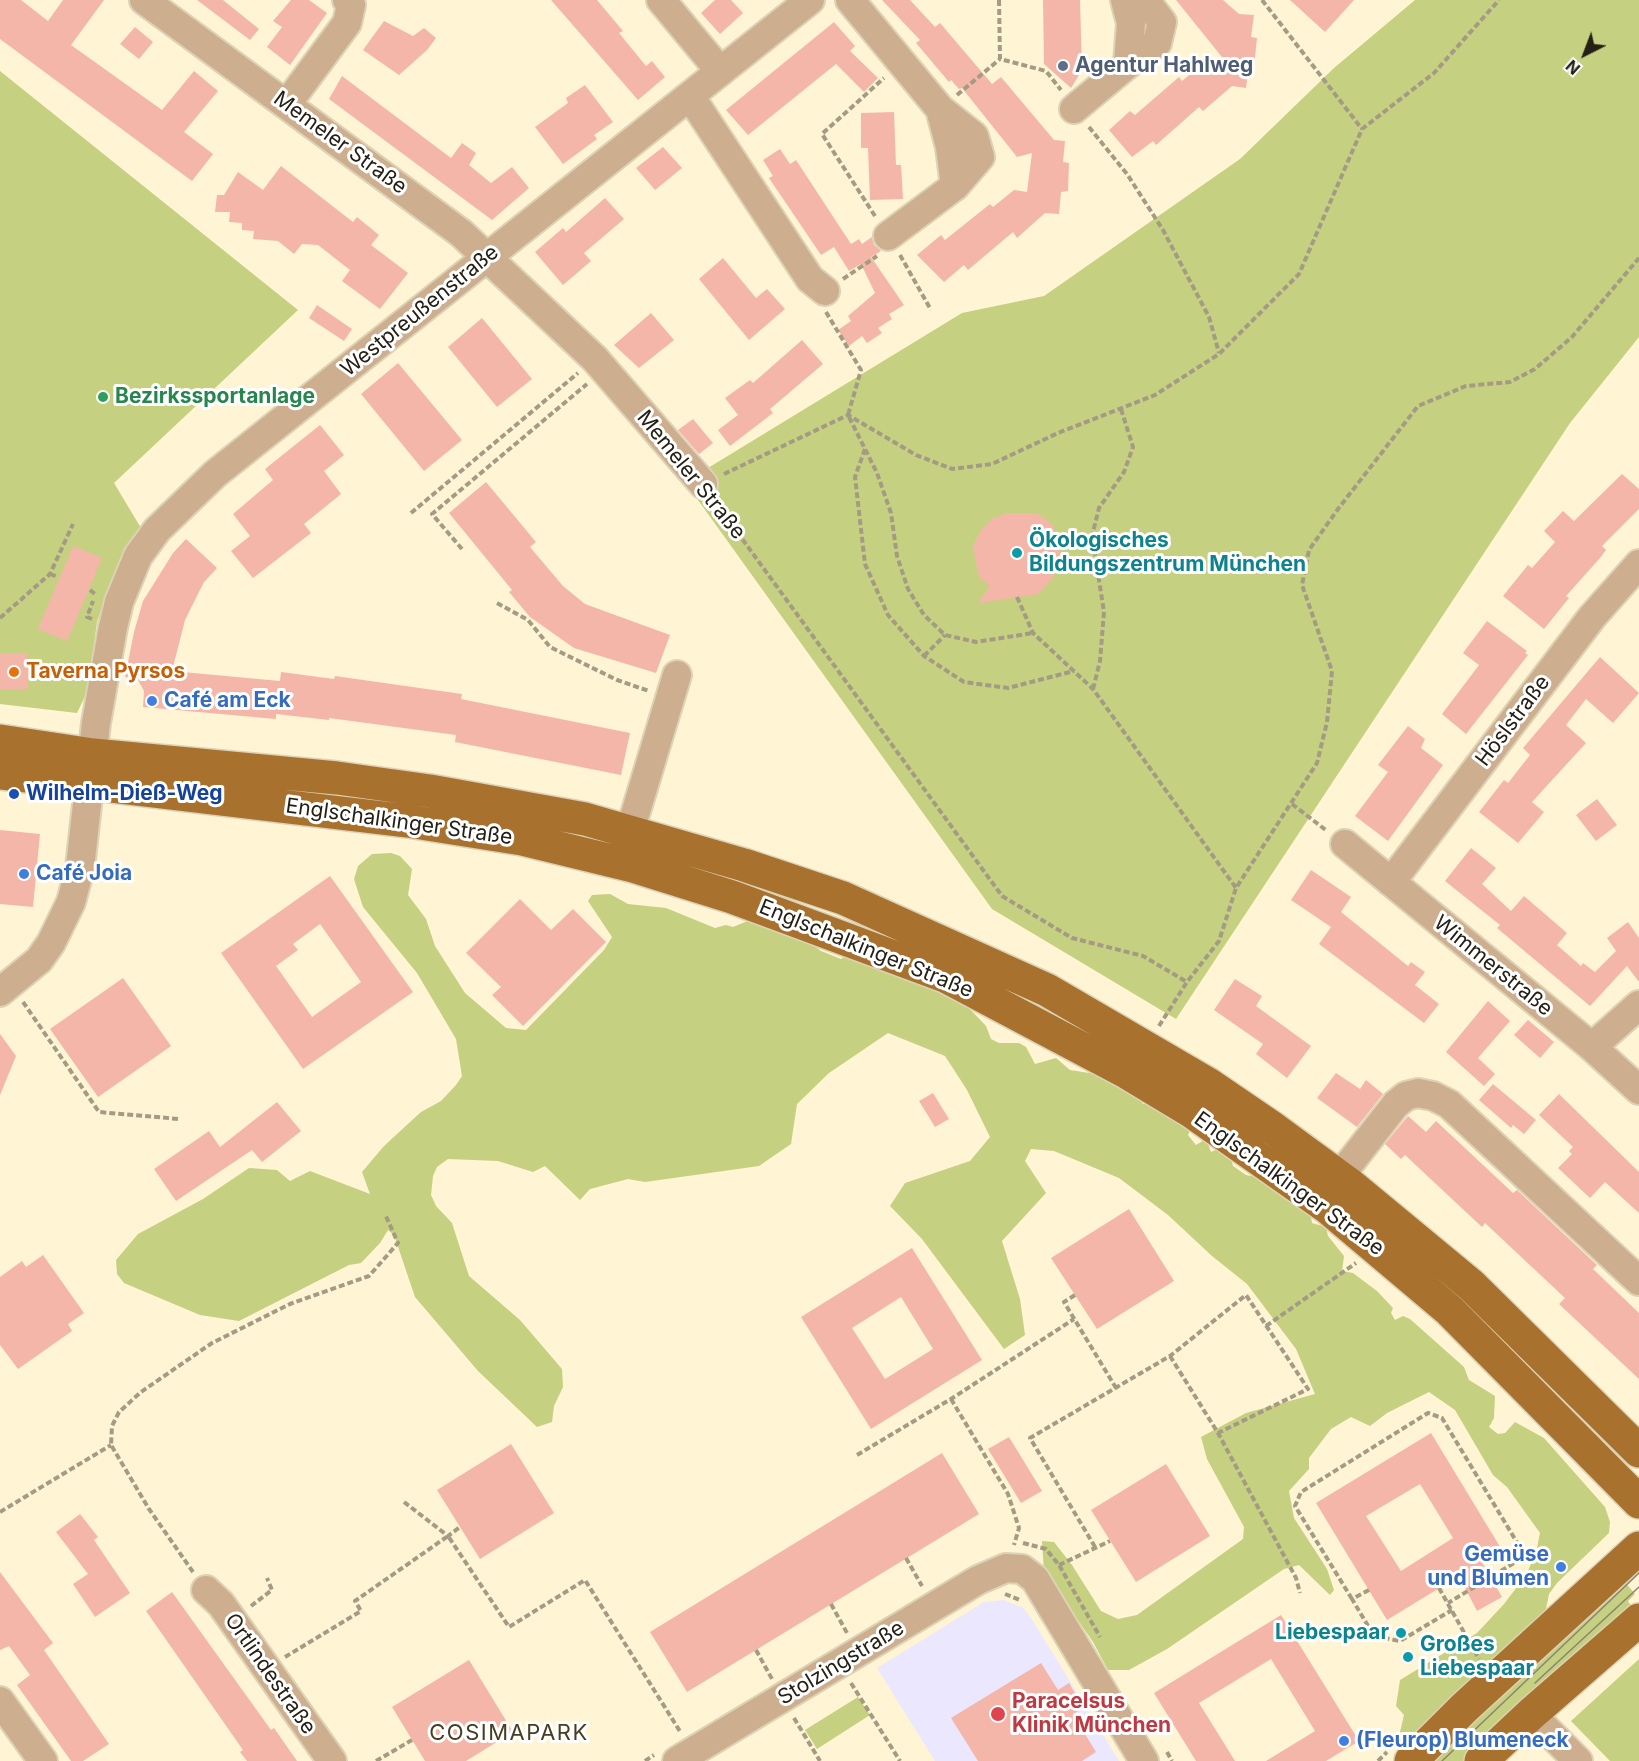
<!DOCTYPE html>
<html>
<head>
<meta charset="utf-8">
<style>
	body { margin:0 }
	#map { position:relative; width:1639px; height:1761px; overflow:hidden; background:#fff4d4; font-family:Inter,sans-serif }
	canvas { display:block }
	.north { position:absolute; left:1555px; top:24px; width:60px; height:60px; -webkit-text-stroke:4px #fff; paint-order:stroke; rotate:222deg; font-size:16px; font-weight:700; line-height:24px; text-align:center; color:#242015 }
	.north::after { content:''; display:block; margin:auto; width:21px; height:27px; background:#242015; clip-path:polygon(50% 0,100% 100%,50% 72%,0 100%) }
</style>
</head>
<body>
<div id="map">
<canvas width="1639" height="1761"></canvas>
<div class="north">N</div>
</div>
<script>
const ctx = document.querySelector('canvas').getContext('2d');
ctx.lineJoin = 'round';
function paint(path, color) { ctx.fillStyle = color; ctx.fill(path, 'evenodd'); }
const toPath = rows => new Path2D(rows.map(r => 'M' + r).join(''));
function trace(path, color, width, dash) { ctx.strokeStyle = color; ctx.lineWidth = width; ctx.lineCap = dash ? 'butt' : 'round'; ctx.setLineDash(dash || []); ctx.stroke(path); }
function drawText(font, color, halo, rows, align = 'center') {
  ctx.font = font + ' Inter,sans-serif'; ctx.lineWidth = 6; ctx.setLineDash([]); ctx.textBaseline = 'middle'; ctx.strokeStyle = halo; ctx.fillStyle = color; for (const [text, x, y, turn = 0] of rows) {
    ctx.save(); ctx.translate(x, y); ctx.rotate((+turn || 0) * Math.PI / 180); ctx.textAlign = isNaN(turn) ? turn : align; if (halo) ctx.strokeText(text, 0, 0); ctx.fillText(text, 0, 0); ctx.restore();
  }
}
const medical = toPath([
	[1004,1600,1023,1608,1031,1618,1119,1761,935,1761,877,1668,984,1602]
]);
const green = toPath([
	[1415,0,1639,0,1639,337,1570,423,1176,1019,992,909,685,482,962,313,1044,296,1240,159,1334,68],
	[0,71,298,310,114,483,141,528,113,576,97,622,88,690,77,713,0,704],
	[391,853,400,856,412,869,408,895,426,919,435,946,465,993,506,1028,526,1030,604,950,612,937,588,901,592,895,610,894,628,904,666,908,715,928,726,925,733,927,750,920,793,930,821,951,841,959,846,955,900,968,965,1004,986,1026,991,1039,999,1043,1019,1043,1026,1047,1035,1064,1056,1058,1070,1070,1089,1073,1108,1071,1129,1086,1143,1104,1156,1104,1192,1126,1188,1135,1196,1145,1206,1139,1211,1152,1218,1149,1230,1155,1233,1166,1246,1175,1267,1179,1273,1184,1272,1189,1277,1192,1281,1187,1310,1210,1312,1223,1326,1227,1328,1236,1344,1256,1342,1271,1353,1273,1377,1291,1393,1308,1391,1313,1395,1320,1403,1316,1410,1319,1464,1367,1469,1380,1495,1396,1494,1418,1489,1427,1498,1434,1505,1433,1515,1422,1544,1438,1605,1507,1610,1522,1609,1533,1557,1583,1549,1594,1546,1609,1425,1735,1410,1750,1397,1745,1404,1715,1396,1706,1400,1680,1477,1633,1504,1604,1526,1575,1536,1553,1540,1533,1507,1487,1493,1475,1455,1410,1429,1392,1387,1413,1370,1426,1351,1417,1331,1429,1309,1458,1309,1469,1289,1491,1294,1518,1327,1569,1334,1590,1330,1595,1299,1565,1284,1569,1167,1649,1129,1670,1108,1670,1093,1642,1044,1571,1042,1541,1054,1542,1072,1565,1101,1611,1118,1619,1137,1615,1243,1539,1244,1527,1207,1459,1201,1437,1246,1413,1315,1394,1296,1349,1247,1284,1212,1256,1168,1215,1119,1178,1054,1151,1031,1149,1025,1161,1046,1193,1002,1241,1020,1299,1025,1335,1004,1349,922,1239,890,1206,905,1183,970,1161,990,1137,967,1090,945,1056,888,1033,829,1073,797,1104,791,1144,759,1166,645,1182,628,1179,590,1189,580,1200,545,1166,533,1172,498,1161,448,1159,437,1167,433,1176,431,1195,436,1206,452,1223,469,1276,520,1320,562,1369,563,1387,554,1406,552,1422,537,1427,478,1371,415,1297,394,1235,388,1230,380,1243,361,1263,349,1265,239,1321,200,1315,124,1283,117,1274,116,1260,138,1234,203,1199,249,1168,277,1170,290,1181,310,1171,370,1194,362,1172,384,1146,421,1112,441,1101,456,1085,462,1076,456,1039,417,973,363,907,354,879,358,866,372,854],
	[1619,1575,1635,1594,1628,1601,1631,1606,1466,1761,1425,1761,1479,1711,1482,1715],
	[1639,1659,1639,1761,1610,1761,1571,1721],
	[858,1697,870,1715,817,1749,805,1730]
]);
const building = toPath([
	[0,0,21,0,48,21,63,0,104,0,71,45,162,110,194,71,218,91,184,132,213,154,192,181,0,39],
	[197,0,223,0,259,29,250,40],
	[291,0,309,0,327,13,290,65,267,47,282,27,273,21],
	[551,0,597,0,623,31,619,33,646,66,652,61,665,77,638,100],
	[715,0,731,0,743,13,720,34,701,13],
	[882,0,910,0,935,27,940,23,992,84,1001,77,1054,140,1065,141,1063,162,1069,163,1068,191,1061,192,1059,214,1045,213,1017,238,1013,232,968,270,964,265,944,282,917,255,941,235,945,240,990,204,993,207,1014,190,1027,192,1032,153,1017,157,962,88,959,89,951,80,949,82,916,43,920,40],
	[1043,0,1080,0,1082,70,1071,88,1044,64],
	[1176,0,1223,0,1239,14,1254,15,1251,37,1257,38,1254,67,1249,65,1246,88,1232,86,1203,111,1199,107,1156,145,1153,141,1132,157,1109,130,1130,111,1135,115,1179,77,1182,81,1201,65,1230,67],
	[1290,0,1354,0,1325,32],
	[384,21,413,36,424,28,436,38,427,50,399,75,363,50],
	[834,22,855,46,850,51,878,78,864,92,836,64,748,135,726,110],
	[135,27,153,42,139,59,120,44],
	[342,76,451,158,462,143,476,153,469,165,491,183,512,167,529,188,492,220,329,99],
	[585,85,613,122,594,135,597,139,563,164,535,127,568,103,566,98],
	[894,112,896,165,901,165,903,199,870,200,868,148,861,148,861,113],
	[663,147,682,168,655,190,636,168],
	[780,149,790,164,796,160,851,244,859,239,862,244,872,237,874,245,881,251,871,257,904,305,889,314,892,319,878,328,882,333,867,343,862,336,849,346,838,330,851,321,848,316,875,293,861,264,849,271,834,247,821,255,769,178,773,176,763,160],
	[281,166,353,222,357,217,379,235,371,245,408,273,380,309,342,281,350,270,318,245,302,244,294,254,278,241,253,239,254,231,242,230,242,223,229,222,230,212,215,212,217,195,224,195,238,172,263,190],
	[605,198,624,219,584,253,591,261,563,285,535,252,563,228,566,232],
	[723,258,756,298,767,289,785,309,749,340,699,279],
	[317,305,352,329,344,341,309,318],
	[651,313,674,340,639,368,614,345],
	[482,318,532,379,497,407,448,347],
	[802,340,823,364,770,409,773,413,730,446,718,430,738,415,725,398,750,380,753,383],
	[398,363,462,440,424,471,361,394],
	[693,419,713,443,699,454,678,430],
	[320,425,344,455,324,471,341,494,304,524,311,533,253,578,231,551,250,536,233,514,273,480,265,469],
	[1622,474,1639,489,1639,509,1602,546,1606,550,1600,558,1566,596,1569,598,1544,629,1503,596,1528,565,1532,568,1555,542,1544,531,1563,511,1574,521],
	[486,482,536,542,530,547,563,586,585,604,670,635,656,673,574,648,530,617,509,592,512,590,449,513],
	[1007,513,1037,513,1052,524,1058,539,1061,559,1052,579,1038,594,978,603,990,586,979,577,973,546,981,530,992,519],
	[186,539,217,568,204,582,185,620,172,671,280,681,281,672,334,679,335,676,462,694,461,699,630,733,621,775,455,742,456,735,329,718,329,720,276,714,276,719,143,707,144,691,138,680,125,677,134,632,143,601,173,553],
	[73,546,102,558,67,641,38,629],
	[1487,621,1527,651,1525,653,1528,655,1466,734,1442,714,1479,665,1463,653],
	[0,654,27,654,28,689,0,689],
	[1600,657,1639,693,1613,723,1586,699,1566,725,1586,743,1532,802,1544,812,1518,843,1479,812,1504,780,1508,783,1530,755,1523,748],
	[1408,726,1425,739,1421,748,1443,765,1388,841,1355,816,1388,772,1378,765],
	[1597,799,1617,825,1596,841,1576,815],
	[0,830,40,834,33,907,0,904],
	[1471,848,1496,868,1482,884,1511,911,1524,896,1567,933,1557,945,1581,966,1583,963,1595,972,1616,951,1607,938,1628,922,1639,938,1639,982,1627,966,1590,1006,1497,928,1500,925,1445,881],
	[1311,870,1351,897,1341,912,1408,966,1411,962,1425,972,1415,985,1439,1004,1424,1023,1319,944,1331,927,1291,900],
	[330,876,413,992,303,1069,221,953],
	[320,924,361,982,312,1017,276,966,298,950,293,944],
	[520,899,551,930,573,909,606,942,523,1026,492,995,501,987,466,953],
	[123,978,171,1046,98,1097,50,1029],
	[1235,979,1262,996,1256,1006,1311,1046,1287,1078,1256,1054,1263,1044,1214,1010],
	[1488,1001,1510,1021,1478,1058,1495,1074,1484,1086,1446,1052],
	[1528,1020,1554,1042,1540,1058,1514,1035],
	[0,1034,16,1056,0,1095],
	[1336,1073,1360,1089,1366,1080,1383,1094,1357,1127,1317,1098],
	[1493,1084,1536,1120,1524,1134,1513,1125,1511,1128,1479,1100],
	[933,1093,949,1119,935,1127,919,1101],
	[1559,1094,1639,1172,1639,1213,1605,1182,1590,1198,1558,1168,1572,1154,1569,1151,1573,1147,1539,1115],
	[277,1102,301,1131,262,1162,252,1150,176,1201,154,1169,209,1131,220,1147],
	[1408,1116,1426,1132,1436,1121,1513,1193,1517,1190,1597,1265,1593,1269,1639,1313,1639,1379,1559,1304,1565,1298,1485,1223,1482,1227,1405,1155,1401,1159,1385,1144],
	[1129,1209,1174,1281,1097,1329,1051,1258],
	[912,1248,982,1360,871,1429,801,1317],
	[901,1297,933,1349,885,1379,852,1328],
	[43,1255,84,1313,68,1324,72,1331,18,1369,0,1345,0,1277,22,1261,26,1267],
	[1431,1433,1502,1550,1482,1562,1502,1597,1477,1611,1459,1576,1387,1620,1316,1503],
	[1420,1484,1453,1538,1401,1571,1366,1516],
	[1009,1437,1042,1491,1021,1503,988,1449],
	[511,1444,554,1513,480,1559,437,1490],
	[942,1453,979,1514,687,1692,650,1632],
	[1166,1464,1210,1536,1136,1582,1091,1510],
	[80,1514,98,1537,94,1540,130,1593,95,1617,73,1584,88,1574,56,1532],
	[0,1572,53,1643,44,1650,109,1744,83,1761,71,1761,17,1685,30,1675,9,1646,0,1650],
	[172,1592,271,1730,274,1728,297,1761,247,1761,240,1752,243,1750,146,1611],
	[1281,1615,1359,1741,1326,1761,1266,1761,1315,1731,1271,1659,1199,1703,1235,1761,1196,1761,1154,1693],
	[469,1660,513,1732,466,1761,425,1761,392,1707],
	[1041,1663,1058,1690,1069,1683,1084,1708,1073,1714,1096,1752,1082,1761,978,1761,951,1718]
]);
const path = toPath([
	[999,0,1000,59,1046,71,1061,90],
	[1262,0,1362,129],
	[957,95,1000,59],
	[1089,127,1127,174,1163,230,1209,317,1219,353],
	[875,216,822,134,884,78],
	[900,255,931,310],
	[843,279,877,256],
	[826,312,861,370,848,415,877,473,891,513,897,556,908,589,924,615,945,635,976,642,1033,633],
	[865,449,855,477,865,564,888,615,924,656,964,682,1008,688,1074,671],
	[724,474,848,415,916,455,952,469,992,464,1058,433,1155,395,1219,354,1299,274,1362,129,1434,73,1499,0],
	[716,503,1002,896,1072,938,1143,956,1187,982],
	[411,513,578,373],
	[462,549,432,514,587,384],
	[50,574,58,577],
	[90,590,95,594],
	[1017,597,1033,633,1093,689,1236,888],
	[497,603,528,620,550,647,617,680,649,691],
	[0,618,50,574,73,524],
	[92,619,87,617,93,601],
	[924,656,945,635],
	[1093,689,1100,661,1104,612,1092,536,1099,508,1124,472,1133,447,1121,409],
	[1292,804,1327,831],
	[23,1002,99,1112,179,1119],
	[1159,1026,1187,982,1219,941,1236,888,1317,763,1327,722,1332,671,1302,585,1309,550,1338,509,1418,406,1466,386,1510,382,1535,369,1572,337,1639,258],
	[1075,1295,1064,1302,1116,1388],
	[1266,1326,1356,1263],
	[1170,1356,1218,1433,1296,1578,1300,1593],
	[951,1399,1008,1494,1019,1528,1014,1545],
	[857,1455,951,1399,1074,1319],
	[404,1502,448,1536,460,1527],
	[0,1512,111,1445],
	[1023,1543,1046,1549,1059,1565,1100,1637],
	[1095,1547,1030,1438,1170,1356,1246,1295,1308,1389,1218,1433],
	[906,1558,922,1586],
	[1059,1565,1110,1541],
	[193,1572,149,1509,111,1445,112,1426,119,1412,141,1392,212,1343,290,1304,369,1276,398,1243,385,1214],
	[1439,1588,1479,1659],
	[1369,1590,1352,1599,1374,1636,1400,1641,1452,1610],
	[1005,1594,1020,1600],
	[1352,1599,1295,1506,1301,1492,1428,1413,1442,1418,1521,1549,1519,1560,1448,1603],
	[831,1604,847,1633],
	[251,1606,272,1590,267,1578],
	[756,1650,772,1679],
	[285,1657,361,1611,355,1601,448,1536,509,1627,585,1580,681,1733],
	[851,1683,900,1761],
	[794,1718,820,1761],
	[1167,1752,1172,1761],
	[376,1761,412,1740],
	[645,1761,654,1755],
	[1378,1761,1387,1752]
]);
const minor = toPath([
	[144,0,461,233,595,359,703,484],
	[661,0,720,71],
	[850,0,940,109,950,147,955,186,888,236],
	[1128,64,1157,43,1162,22,1145,0],
	[690,96,810,279,825,291],
	[287,104,347,23,351,5,347,0],
	[940,109,974,136,980,157,955,186],
	[1074,109,1128,64,1131,23,1125,0],
	[630,831,677,675],
	[1345,844,1592,1047,1639,1090],
	[1391,882,1592,617,1639,564],
	[0,992,39,960,51,943,71,902,80,868,96,723,113,627,119,602,138,556,157,530,215,474,810,0],
	[1592,1047,1639,1005],
	[1339,1177,1396,1104,1406,1096,1418,1093,1433,1096,1449,1104,1639,1281],
	[206,1590,221,1604,332,1761],
	[0,1701,43,1761],
	[1531,1714,1578,1761],
	[677,1761,978,1580,1006,1568,1022,1569,1035,1579,1144,1761]
]);
const major = toPath([
	[0,741,93,755,337,778,430,791,585,819,744,865,843,898,1047,990,1208,1084,1274,1129,1349,1184,1471,1285,1639,1451],
	[0,773,408,821,522,839,633,866,732,897,945,976,1128,1073,1191,1111,1327,1207,1449,1310,1639,1502],
	[1411,1761,1464,1708,1639,1548],
	[1481,1761,1531,1714,1639,1620]
]);
const tram = toPath([
	[1535,1683,1639,1587],
	[1442,1761,1639,1573]
]);
const markers = [
	[1063,66,6,"#5c6f8a"],
	[103,397,6,"#2e9e5b"],
	[1017,553,6,"#0f9aa8"],
	[14,672,6,"#e8710a"],
	[152,701,6,"#3f7fe0"],
	[14,794,6,"#1a4fb4"],
	[24,874,6,"#3f7fe0"],
	[1561,1567,6,"#3f7fe0"],
	[1401,1633,6,"#0f9aa8"],
	[1408,1657,6,"#0f9aa8"],
	[998,1714,8,"#e0444e"],
	[1344,1741,6,"#3f7fe0"]
];
const serviceNames = [
	["Agentur Hahlweg",1075,66]
];
const streetNames = [
	["Memeler Straße",340,143,36],
	["Westpreußenstraße",420,311,-39],
	["Memeler Straße",691,475,51],
	["Höslstraße",1513,721,-53],
	["Englschalkinger Straße",399,822,8],
	["Englschalkinger Straße",866,949,22],
	["Wimmerstraße",1493,966,39],
	["Englschalkinger Straße",1289,1184,36],
	["Stolzingstraße",841,1663,-31],
	["Ortlindestraße",270,1674,55]
];
const leisureNames = [
	["Bezirkssportanlage",115,397]
];
const cultureNames = [
	["Ökologisches",1029,541],
	["Bildungszentrum München",1029,565],
	["Liebespaar",1389,1633,"right"],
	["Großes",1420,1645],
	["Liebespaar",1420,1669]
];
const foodNames = [
	["Taverna Pyrsos",26,672]
];
const shopNames = [
	["Café am Eck",164,701],
	["Café Joia",36,874],
	["Gemüse",1549,1555,"right"],
	["und Blumen",1549,1579,"right"],
	["(Fleurop) Blumeneck",1356,1741]
];
const transitNames = [
	["Wilhelm-Dieß-Weg",26,794]
];
const healthNames = [
	["Paracelsus",1012,1702],
	["Klinik München",1012,1726]
];
const neighbourhoodNames = [
	["COSIMAPARK",509,1733]
];
paint(medical, '#eae7fe');
paint(green, '#c6d081');
paint(building, '#f5b6aa');
trace(minor, '#dcd2b5', 32);
trace(major, '#dcd2b5', 36);
trace(path, '#a49b84', 4, [6, 3]);
trace(minor, '#cdae8e', 28);
trace(major, '#a9712e', 33);
trace(tram, '#8b846f', 1.5);
for (const [x, y, r, color] of markers) { const dot = new Path2D(); dot.arc(x, y, r, 0, 2 * Math.PI); ctx.fillStyle = color; ctx.fill(dot); trace(dot, '#fff', 2); }
drawText('bold 21px', '#4e5e75', '#fff', serviceNames, 'left');
drawText('21px', '#242015', '#fff', streetNames);
drawText('bold 21px', '#27864d', '#fff', leisureNames, 'left');
drawText('bold 21px', '#0d838f', '#fff', cultureNames, 'left');
drawText('bold 21px', '#c56008', '#fff', foodNames, 'left');
drawText('bold 21px', '#366cbe', '#fff', shopNames, 'left');
drawText('bold 21px', '#164399', '#fff', transitNames, 'left');
drawText('bold 21px', '#be3a42', '#fff', healthNames, 'left');
ctx.letterSpacing = '1.5px';
drawText('22px', '#463d23', '#fff', neighbourhoodNames);
ctx.letterSpacing = '0px';
</script>
</body>
</html>
